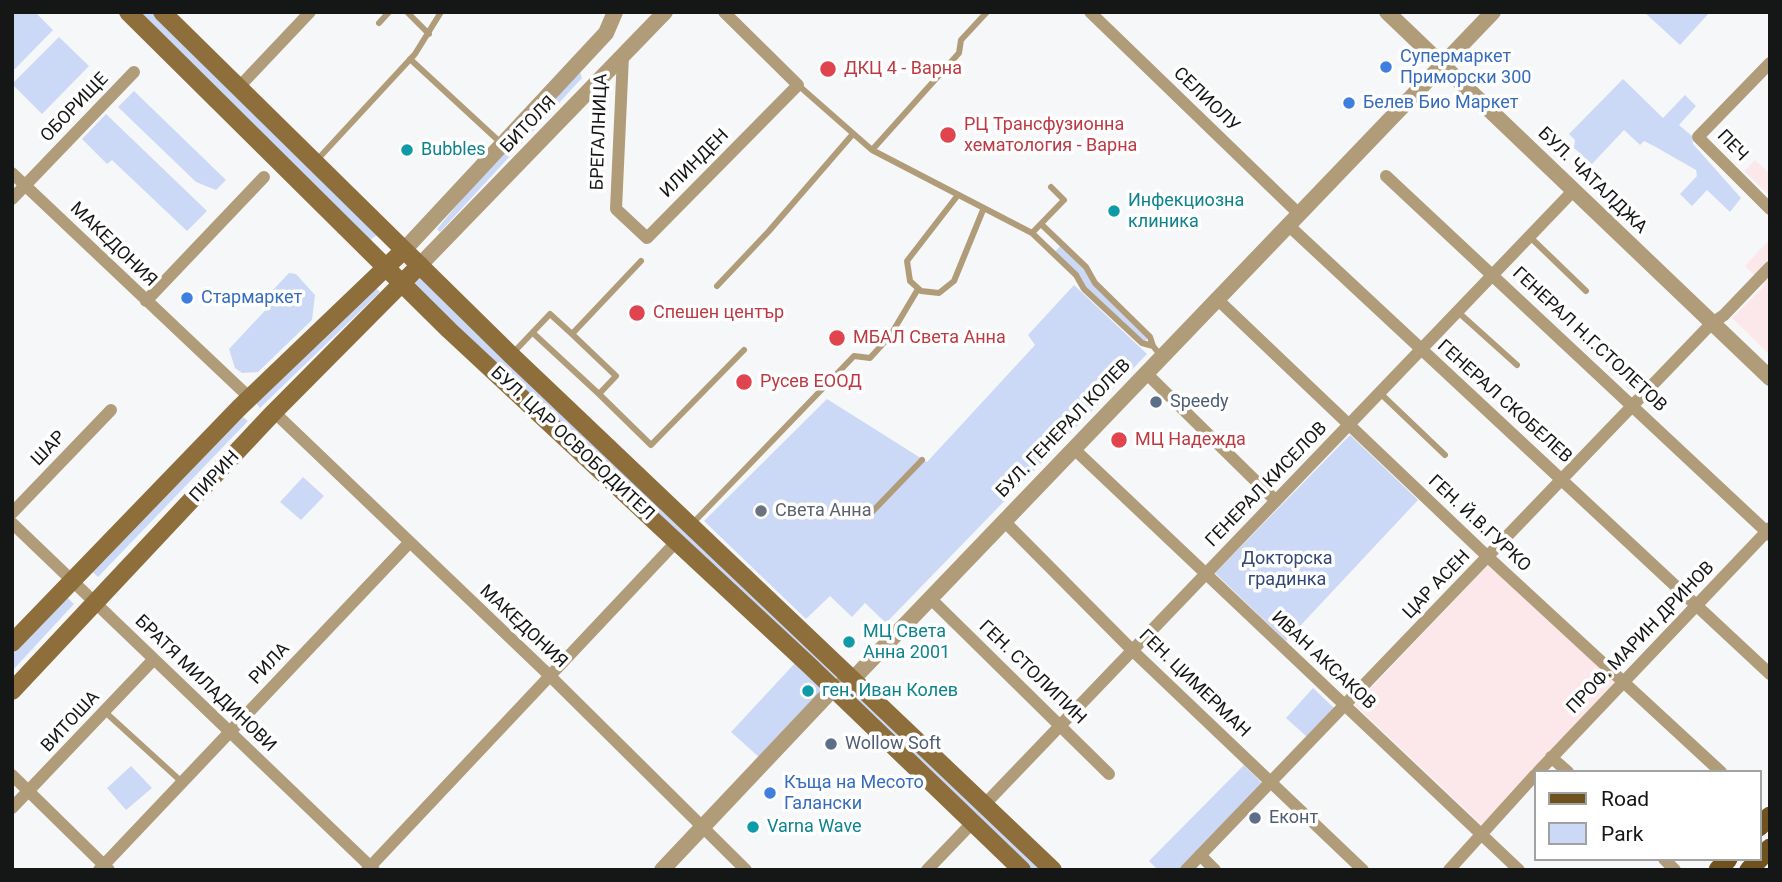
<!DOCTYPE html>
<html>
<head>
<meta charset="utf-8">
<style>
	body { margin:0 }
	#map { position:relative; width:1782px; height:882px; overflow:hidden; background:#f6f7f9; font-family:Roboto,sans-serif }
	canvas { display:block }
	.frame { position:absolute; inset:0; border:14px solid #151616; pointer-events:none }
	.legend { position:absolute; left:1534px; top:770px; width:228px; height:91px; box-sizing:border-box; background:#fff; border:2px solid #a1a2a2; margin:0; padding:9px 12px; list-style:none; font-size:21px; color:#151616 }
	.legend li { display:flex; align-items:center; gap:14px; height:35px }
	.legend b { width:35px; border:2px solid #a1a2a2 }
</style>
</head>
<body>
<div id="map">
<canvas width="1782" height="882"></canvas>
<div class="frame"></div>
<ul class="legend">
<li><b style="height:9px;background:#6f521d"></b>Road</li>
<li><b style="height:19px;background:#cbd9f7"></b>Park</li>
</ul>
</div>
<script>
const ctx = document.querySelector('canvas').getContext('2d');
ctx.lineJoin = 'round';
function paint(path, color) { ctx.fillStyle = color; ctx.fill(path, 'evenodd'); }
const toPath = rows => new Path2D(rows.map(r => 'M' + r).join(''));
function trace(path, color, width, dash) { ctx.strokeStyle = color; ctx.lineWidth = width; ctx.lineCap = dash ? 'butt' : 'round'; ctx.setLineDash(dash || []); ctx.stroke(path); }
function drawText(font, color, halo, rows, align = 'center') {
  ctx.font = font + ' Roboto,sans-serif'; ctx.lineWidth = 7; ctx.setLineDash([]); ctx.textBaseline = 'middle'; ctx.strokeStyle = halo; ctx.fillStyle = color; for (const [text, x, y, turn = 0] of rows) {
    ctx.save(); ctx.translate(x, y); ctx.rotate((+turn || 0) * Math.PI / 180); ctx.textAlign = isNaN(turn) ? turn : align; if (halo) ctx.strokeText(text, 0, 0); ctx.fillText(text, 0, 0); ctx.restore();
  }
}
const commercial = toPath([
	[1755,160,1770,174,1770,196,1744,171],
	[1770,239,1770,355,1732,318,1765,285,1745,266]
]);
const education = toPath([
	[1489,564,1616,682,1482,825,1355,705]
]);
const green = toPath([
	[12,12,35,12,53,30,12,72],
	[128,12,162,12,384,230,363,245],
	[1644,12,1710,12,1680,45],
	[59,37,89,66,42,114,12,84],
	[580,72,582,78,440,232,437,229,508,144],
	[1623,79,1663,118,1685,95,1696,106,1679,125,1692,136,1693,144,1741,198,1730,212,1707,190,1692,206,1680,194,1697,176,1696,170,1654,146,1644,141,1640,145,1624,130,1592,164,1574,148,1575,140,1569,134],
	[134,91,226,180,216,190,196,182,118,107],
	[106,114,207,211,187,231,112,160,107,164,82,139],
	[1062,244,1086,267,1095,283,1150,337,1142,343,1084,289,1054,253],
	[420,265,1053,870,1022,870,402,283],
	[289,273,296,274,315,295,312,320,258,372,242,373,235,368,229,349,275,300,272,291],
	[1074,285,1147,354,886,623,865,603,852,617,830,596,806,619,704,521,827,399,927,462,1035,345,1028,335],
	[374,286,380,292,260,408,256,403],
	[243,417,248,421,98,577,93,572],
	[1350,435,1418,500,1286,641,1215,573],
	[303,477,324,496,301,520,280,502],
	[67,597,74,604,12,671,12,655],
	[796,662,825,690,760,758,731,732],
	[1313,688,1334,708,1307,737,1286,718],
	[1244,765,1263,784,1180,870,1158,870,1149,861],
	[131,766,152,788,126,810,107,788]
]);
const service = toPath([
	[407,12,429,34],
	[379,23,389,12],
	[410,59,501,143],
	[798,85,872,150,1032,233,1076,275,1084,289,1142,343,1153,346,1161,356],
	[872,150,959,53,961,40,987,12],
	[317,160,415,54,441,12],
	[958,195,907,261,910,281,921,291,939,293,954,281,983,210],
	[1041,224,1086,267,1095,283,1150,337,1153,346],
	[1032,233,1064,200,1051,187],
	[1530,237,1586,291],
	[717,286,769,231,852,135],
	[1458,312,1517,365],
	[533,333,599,394,616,376,572,334],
	[513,353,550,314,572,334,641,261],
	[1380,393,1445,455],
	[599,394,651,445,744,350],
	[872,512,922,460],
	[692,524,854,356,870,358,890,336,918,289],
	[104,711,183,783]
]);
const minor = toPath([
	[1090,12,1298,213],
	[623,56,616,209,647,238,798,85,724,12],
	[1770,63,1698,137,1770,209],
	[239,87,310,12],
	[12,173,250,398],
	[1386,176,1770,535],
	[12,199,134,72],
	[1287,224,1770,674],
	[1216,298,1488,557,1721,772],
	[146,301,264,177],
	[1145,372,1276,501],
	[274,412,550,676,746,870],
	[1073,448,1519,870],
	[12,513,111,410],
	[1004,521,1133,651,1363,870],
	[12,523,374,870],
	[930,598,1109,774],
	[1551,757,1568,772],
	[1538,772,1770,528],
	[12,775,109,870],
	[985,804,1574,190],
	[12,808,154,659],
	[1200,855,1215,870],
	[1664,859,1675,870],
	[99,870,409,543],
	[367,870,677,541],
	[927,870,973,822],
	[1186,870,1711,324,1724,315,1770,267],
	[1449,870,1535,775]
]);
const tertiary = toPath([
	[1387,12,1770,378],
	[404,250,606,33,615,12],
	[420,265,665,12],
	[662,870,833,689,852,680,1493,12]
]);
const secondary = toPath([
	[128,12,449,330,811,667,1022,870],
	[162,12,511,355,1053,870],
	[12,643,239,408,404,250],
	[12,691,274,412,420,265]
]);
const primary = toPath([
	[1759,827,1770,816],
	[1718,870,1728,859],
	[1749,870,1770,848]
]);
const markers = [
	[1386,67,7,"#3f7fe0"],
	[828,69,9,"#e0444e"],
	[1349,103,7,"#3f7fe0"],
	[948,135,9,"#e0444e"],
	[407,150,7,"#0f9aa8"],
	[1114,211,7,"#0f9aa8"],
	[187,298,7,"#3f7fe0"],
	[637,313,9,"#e0444e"],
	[837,338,9,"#e0444e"],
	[744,382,9,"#e0444e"],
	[1156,402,7,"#5c6f8a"],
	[1119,440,9,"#e0444e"],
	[761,511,7,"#6b7280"],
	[849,642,7,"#0f9aa8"],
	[808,691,7,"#0f9aa8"],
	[831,744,7,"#5c6f8a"],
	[770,793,7,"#3f7fe0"],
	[1255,818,7,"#5c6f8a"],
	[753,827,7,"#0f9aa8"]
];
const shopNames = [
	["Супермаркет",1400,57],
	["Приморски 300",1400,78],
	["Белев Био Маркет",1363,103],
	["Стармаркет",201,298],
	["Къща на Месото",784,783],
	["Галански",784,804]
];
const healthNames = [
	["ДКЦ 4 - Варна",844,69],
	["РЦ Трансфузионна",964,125],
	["хематология - Варна",964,146],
	["Спешен център",653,313],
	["МБАЛ Света Анна",853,338],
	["Русев ЕООД",760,382],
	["МЦ Надежда",1135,440]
];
const streetNames = [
	["СЕЛИОЛУ",1206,100,44],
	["ОБОРИЩЕ",75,108,-46],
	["БИТОЛЯ",529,125,-46],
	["БРЕГАЛНИЦА",600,132,-88],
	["ПЕЧ",1732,146,46],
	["ИЛИНДЕН",695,164,-45],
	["БУЛ. ЧАТАЛДЖА",1592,181,44],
	["МАКЕДОНИЯ",113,245,44],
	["ГЕНЕРАЛ Н.Г.СТОЛЕТОВ",1589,340,43],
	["ГЕНЕРАЛ СКОБЕЛЕВ",1504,402,42],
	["БУЛ. ГЕНЕРАЛ КОЛЕВ",1064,429,-46],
	["БУЛ. ЦАР ОСВОБОДИТЕЛ",572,444,43],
	["ШАР",49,449,-46],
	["ПИРИН",215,477,-47],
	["ГЕНЕРАЛ КИСЕЛОВ",1267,485,-46],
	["ГЕН. Й.В.ГУРКО",1479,524,43],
	["ЦАР АСЕН",1437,585,-46],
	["МАКЕДОНИЯ",523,627,43],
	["ПРОФ. МАРИН ДРИНОВ",1641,638,-46],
	["ИВАН АКСАКОВ",1323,661,43],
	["РИЛА",270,664,-47],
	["ГЕН. СТОЛИПИН",1032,673,44],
	["БРАТЯ МИЛАДИНОВИ",205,684,44],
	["ГЕН. ЦИМЕРМАН",1194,684,44],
	["ВИТОША",71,722,-47]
];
const cultureNames = [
	["Bubbles",421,150],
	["Инфекциозна",1128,201],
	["клиника",1128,222],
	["МЦ Света",863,632],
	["Анна 2001",863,653],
	["ген. Иван Колев",822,691],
	["Varna Wave",767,827]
];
const serviceNames = [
	["Speedy",1170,402],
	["Wollow Soft",845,744],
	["Еконт",1269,818]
];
const worshipNames = [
	["Света Анна",775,511]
];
const parkNames = [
	["Докторска",1287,559],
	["градинка",1287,580]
];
paint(commercial, '#fce7eb');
paint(education, '#fce7ea');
paint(green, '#cbd9f7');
trace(service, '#b19c7a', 6);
trace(minor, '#b19c7a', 12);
trace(tertiary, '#b19c7a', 16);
trace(secondary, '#8e6f3c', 18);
trace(primary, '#6f521d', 19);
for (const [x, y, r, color] of markers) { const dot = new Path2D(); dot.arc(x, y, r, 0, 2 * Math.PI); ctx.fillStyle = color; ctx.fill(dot); trace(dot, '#fff', 2.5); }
drawText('18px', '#366cbe', '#fff', shopNames, 'left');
drawText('18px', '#be3a42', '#fff', healthNames, 'left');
drawText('18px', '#151616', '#fff', streetNames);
drawText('18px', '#0d838f', '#fff', cultureNames, 'left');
drawText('18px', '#4e5e75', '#fff', serviceNames, 'left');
drawText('18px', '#5b616d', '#fff', worshipNames, 'left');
drawText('18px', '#334778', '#fff', parkNames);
</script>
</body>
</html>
